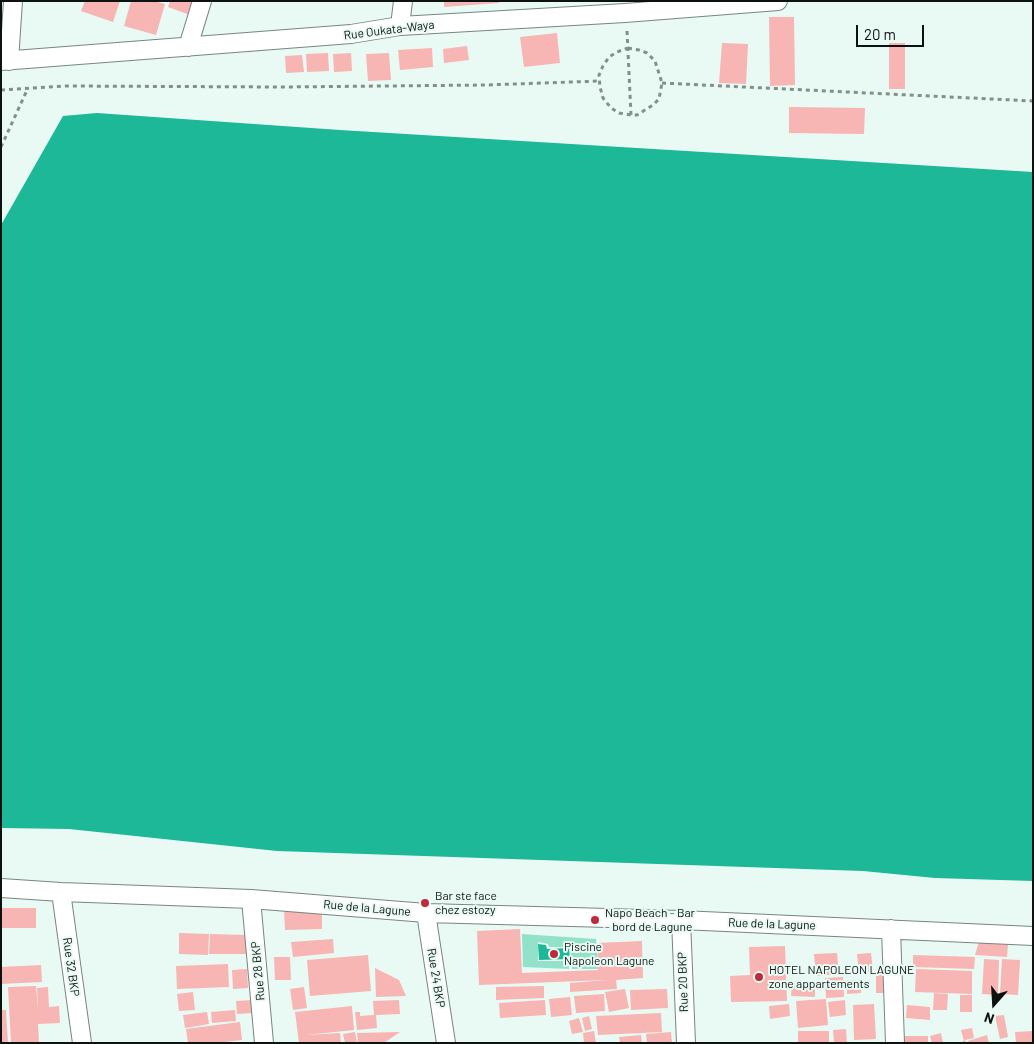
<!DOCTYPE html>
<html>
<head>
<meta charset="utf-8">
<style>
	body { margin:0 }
	#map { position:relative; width:1034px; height:1044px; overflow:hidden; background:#e9faf4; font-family:Barlow,sans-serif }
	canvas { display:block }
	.frame { position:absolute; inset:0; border:2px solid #0c1210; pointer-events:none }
	.north { position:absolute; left:969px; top:979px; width:50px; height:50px; -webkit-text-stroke:4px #e9faf4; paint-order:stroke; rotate:199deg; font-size:14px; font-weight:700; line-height:20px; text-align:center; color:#0c1210 }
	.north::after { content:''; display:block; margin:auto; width:18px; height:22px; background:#0c1210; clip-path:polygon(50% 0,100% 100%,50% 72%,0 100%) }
	.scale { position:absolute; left:856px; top:25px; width:68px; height:22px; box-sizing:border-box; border:2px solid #0c1210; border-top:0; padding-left:6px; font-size:15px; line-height:18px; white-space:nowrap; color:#0c1210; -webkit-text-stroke:4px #e9faf4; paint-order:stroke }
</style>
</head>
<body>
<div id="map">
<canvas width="1034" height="1044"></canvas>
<div class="frame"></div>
<div class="north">N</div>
<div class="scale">20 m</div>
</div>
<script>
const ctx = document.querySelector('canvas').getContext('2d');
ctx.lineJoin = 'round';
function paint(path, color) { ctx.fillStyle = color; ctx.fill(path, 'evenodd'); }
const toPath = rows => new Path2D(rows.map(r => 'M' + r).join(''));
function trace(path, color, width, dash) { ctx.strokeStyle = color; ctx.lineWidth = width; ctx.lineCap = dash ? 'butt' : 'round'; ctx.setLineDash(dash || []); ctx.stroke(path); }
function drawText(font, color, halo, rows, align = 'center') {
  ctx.font = font + ' Barlow,sans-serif'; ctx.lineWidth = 4; ctx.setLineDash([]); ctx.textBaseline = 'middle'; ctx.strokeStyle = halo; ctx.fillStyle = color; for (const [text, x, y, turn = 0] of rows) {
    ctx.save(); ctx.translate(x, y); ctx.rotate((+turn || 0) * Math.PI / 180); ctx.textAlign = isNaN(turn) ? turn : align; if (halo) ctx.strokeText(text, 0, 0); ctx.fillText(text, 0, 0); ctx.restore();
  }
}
const green = toPath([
	[522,934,596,939,598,969,572,969,570,947,549,947,548,944,538,942,538,961,570,961,569,969,523,967]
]);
const water = toPath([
	[97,113,340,130,1033,172,1033,881,935,878,863,871,277,851,69,829,1,828,1,225,63,116],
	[538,944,546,945,547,949,569,948,570,959,539,960]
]);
const building = toPath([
	[85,1,120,1,113,22,81,11],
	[131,1,154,1,165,4,156,35,124,26],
	[170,1,195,1,190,15,168,7],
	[444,1,499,1,499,3,444,7],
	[769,17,794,17,795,85,770,86],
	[557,33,560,63,524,67,520,37],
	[722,43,748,44,746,84,719,83],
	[889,43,905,43,905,89,889,89],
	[467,46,469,60,444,63,443,49],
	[432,48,433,67,400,70,398,50],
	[328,53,329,71,307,72,306,54],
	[351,53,352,71,334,72,333,54],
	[389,53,391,80,368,81,366,54],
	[302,55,304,72,286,73,285,56],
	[789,107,865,108,864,134,789,133],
	[1,908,36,908,36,928,1,928],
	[284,910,322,910,322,929,285,930],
	[520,929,522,973,598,970,597,943,642,941,643,978,616,980,617,989,570,992,570,983,605,980,479,985,477,931],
	[179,933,209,934,208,955,179,954],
	[210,934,248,935,248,954,209,954],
	[333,939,334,953,293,957,291,942],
	[979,942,1008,944,1007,957,975,955],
	[785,946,787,1001,731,1002,730,976,750,975,749,947],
	[837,953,839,974,816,976,814,954],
	[871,953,873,971,859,973,857,954],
	[368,955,371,991,310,996,307,960],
	[913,955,975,957,974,969,913,967],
	[274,957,290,957,291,980,275,980],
	[984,959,999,960,998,995,982,994],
	[1002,959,1020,960,1018,995,1000,994],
	[228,964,229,987,177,989,176,966],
	[41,965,42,982,1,984,1,967],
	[375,968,399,980,406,996,376,997],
	[247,969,248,988,233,989,232,970],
	[916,969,972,971,972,994,915,992],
	[876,973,886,973,887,993,876,993],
	[843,977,844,997,826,998,825,978],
	[847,980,861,980,861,993,847,994],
	[792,983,815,983,815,997,791,996],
	[36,986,38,1010,37,988,48,987,49,1007,59,1006,60,1023,38,1024,39,1043,11,1043,8,987],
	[544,986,544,998,496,1000,496,987],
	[304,987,307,1008,293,1010,290,989],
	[625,989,629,1008,609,1012,605,992],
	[667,989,668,1008,631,1010,630,990],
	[193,992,195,1010,179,1011,177,994],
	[934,993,948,994,947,1010,933,1010],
	[604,994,605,1011,576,1013,574,996],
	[960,995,972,995,972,1012,960,1012],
	[570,997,572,1015,551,1017,549,999],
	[826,999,828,1025,798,1028,796,1001],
	[252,1000,253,1013,237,1014,236,1001],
	[399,1000,400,1014,376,1015,377,1028,357,1030,355,1012,360,1012,360,1016,374,1015,373,1001],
	[545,1000,546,1015,500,1018,499,1003],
	[845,1000,846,1015,830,1017,828,1002],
	[789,1004,790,1016,770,1019,769,1006],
	[874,1004,876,1039,854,1040,853,1005],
	[907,1005,930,1007,930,1020,906,1018],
	[352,1006,354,1030,306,1035,340,1033,341,1043,299,1043,295,1012],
	[1,1010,6,1010,8,1043,1,1043],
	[235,1010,236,1021,212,1023,211,1012],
	[207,1012,209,1024,185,1028,183,1015],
	[661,1013,662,1032,598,1035,596,1016],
	[1004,1015,1008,1037,1000,1039,995,1016],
	[589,1016,592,1029,585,1031,582,1018],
	[579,1018,583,1032,572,1034,569,1021],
	[240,1022,242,1040,216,1043,188,1043,186,1029],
	[972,1028,974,1038,965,1040,966,1043,958,1043,964,1041,961,1030],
	[846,1029,847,1043,834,1043,833,1030],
	[594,1031,596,1043,584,1043,583,1033],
	[798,1031,829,1031,829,1043,798,1043],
	[1033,1031,1033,1043,1016,1043,1015,1032],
	[355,1032,357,1043,345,1043,343,1034],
	[400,1032,384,1043,358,1043,357,1033],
	[671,1032,672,1043,647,1043,646,1034],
	[941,1033,943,1043,932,1043,930,1036],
	[641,1035,642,1043,620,1043,619,1037],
	[987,1035,989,1043,969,1043,968,1041],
	[903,1036,928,1036,928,1043,903,1043]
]);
const path = toPath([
	[627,31,631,115],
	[628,48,639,50,647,53,655,61,662,83,659,99,653,105,637,115,631,115,619,113,611,108,603,98,600,87,599,75,603,66,609,57,617,52,628,48],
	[662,83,1033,101],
	[1,90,66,86,284,87,486,85,600,81],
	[1,147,28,88]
]);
const minor = toPath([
	[400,26,403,1],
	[188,47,202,1],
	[1,61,351,34,400,26,625,13,778,1],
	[9,61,13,1],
	[1,888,61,892,251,899,426,913,681,920,1033,936],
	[61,892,82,1043],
	[251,899,264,1043],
	[426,913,446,1043],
	[681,920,686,1043],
	[891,929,895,1043]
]);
const markers = [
	[425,903,5,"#bb2a3d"],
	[595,920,5,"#bb2a3d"],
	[554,954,5,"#bb2a3d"],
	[759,977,5,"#bb2a3d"]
];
const streetNames = [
	["Rue Oukata-Waya",389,30,-7],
	["Rue de la Lagune",367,908,5],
	["Rue de la Lagune",772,924,2],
	["Rue 32 BKP",71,967,82],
	["Rue 28 BKP",258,971,-95],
	["Rue 24 BKP",436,978,81],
	["Rue 20 BKP",683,982,-92]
];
const poiNames = [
	["Bar ste face",435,896],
	["chez estozy",435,910],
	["Napo Beach - Bar",605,913],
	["- bord de Lagune",605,927],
	["Piscine",564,947],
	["Napoleon Lagune",564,961],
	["HOTEL NAPOLEON LAGUNE",769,970],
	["zone appartements",769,984]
];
paint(green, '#92e2ca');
paint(water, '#1db897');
paint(building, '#f7b5b4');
trace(minor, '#778681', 20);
trace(path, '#838f8b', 3, [4, 4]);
trace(minor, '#fff', 18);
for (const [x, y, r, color] of markers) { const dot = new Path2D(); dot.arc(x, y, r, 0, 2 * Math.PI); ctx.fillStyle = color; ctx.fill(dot); trace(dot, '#e9faf4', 2); }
drawText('12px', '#0c1210', '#e9faf4', streetNames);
drawText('12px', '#0c1210', '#e9faf4', poiNames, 'left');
</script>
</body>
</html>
